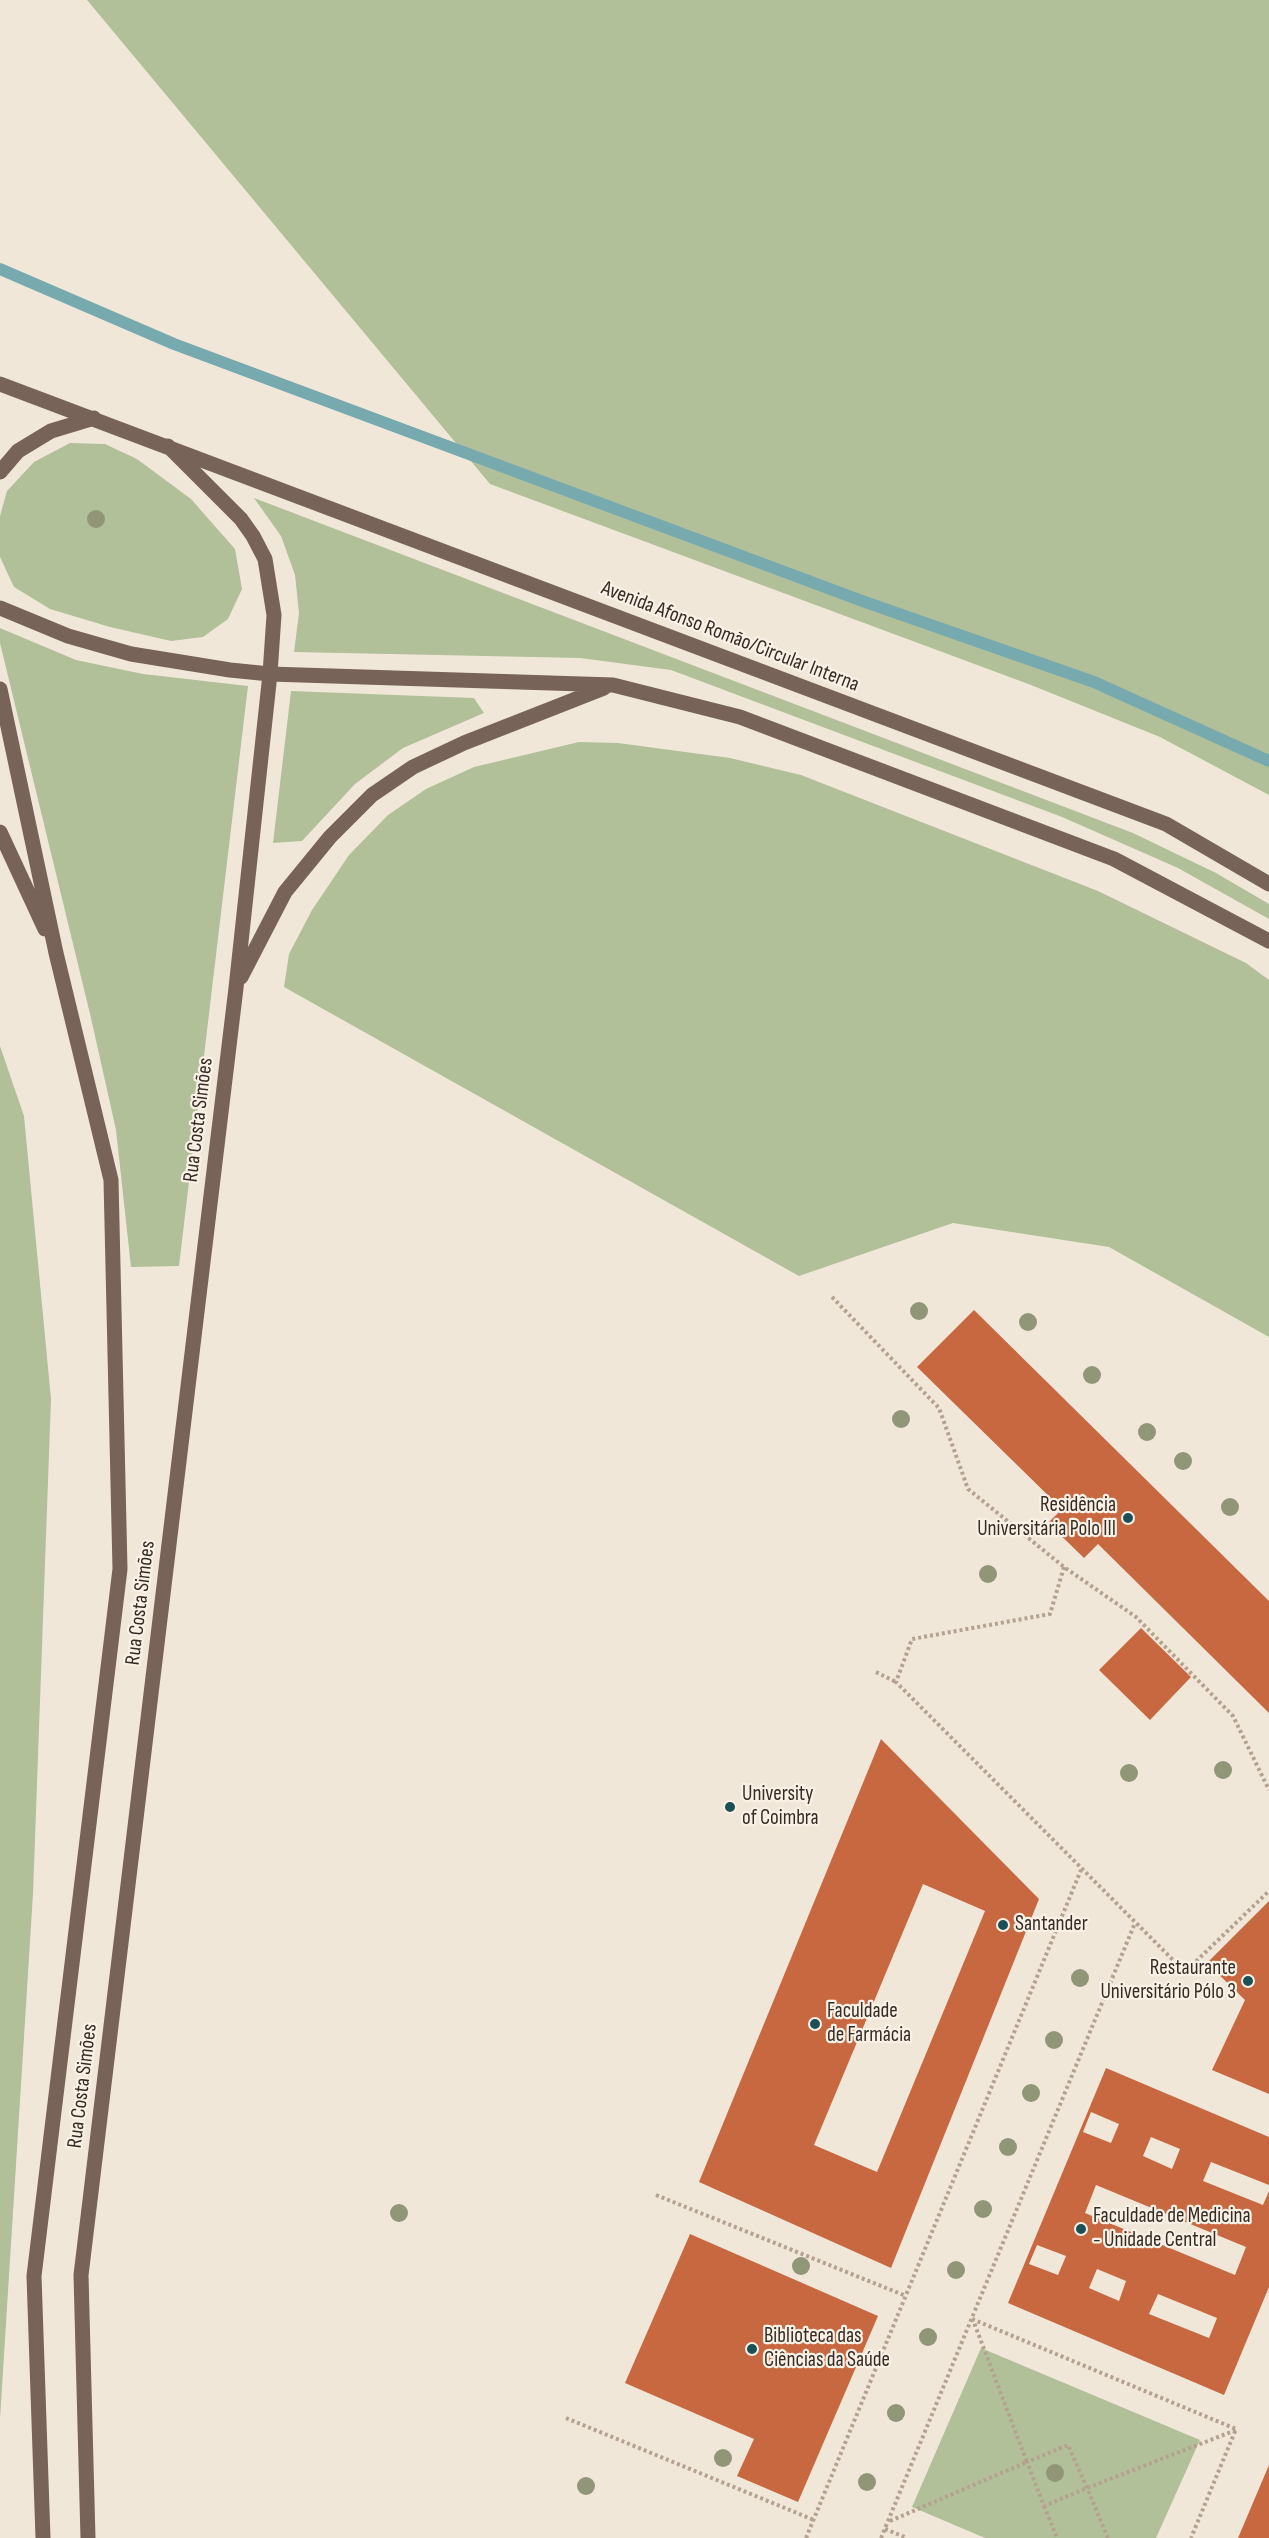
<!DOCTYPE html>
<html>
<head>
<meta charset="utf-8">
<style>
	body { margin:0 }
	canvas { display:block; background:#f1e7d9 }
</style>
</head>
<body>
<canvas width="1269" height="2538"></canvas>
<script>
const ctx = document.querySelector('canvas').getContext('2d');
ctx.lineJoin = 'round';
function paint(path, color) { ctx.fillStyle = color; ctx.fill(path, 'evenodd'); }
const toPath = rows => new Path2D(rows.map(r => 'M' + r).join(''));
function trace(path, color, width, dash) { ctx.strokeStyle = color; ctx.lineWidth = width; ctx.lineCap = dash ? 'butt' : 'round'; ctx.setLineDash(dash || []); ctx.stroke(path); }
function drawText(font, color, halo, rows, align = 'center') {
  ctx.font = font + ' "Sofia Sans Condensed",sans-serif'; ctx.lineWidth = 4.5; ctx.setLineDash([]); ctx.textBaseline = 'middle'; ctx.strokeStyle = halo; ctx.fillStyle = color; for (const [text, x, y, turn = 0] of rows) {
    ctx.save(); ctx.translate(x, y); ctx.rotate((+turn || 0) * Math.PI / 180); ctx.textAlign = isNaN(turn) ? turn : align; if (halo) ctx.strokeText(text, 0, 0); ctx.fillText(text, 0, 0); ctx.restore();
  }
}
const green = toPath([
	[87,0,1269,0,1269,795,1160,737,1031,685,490,484],
	[70,443,105,444,137,459,191,499,235,549,242,589,228,619,203,637,171,641,110,627,50,609,14,587,0,557,0,516,7,491,34,462],
	[254,498,1133,833,1216,873,1269,904,1269,919,1178,868,1062,817,671,670,580,658,294,652,299,613,295,575,281,536],
	[0,628,76,660,143,674,248,686,179,1266,131,1267,116,1130,91,1018,0,643],
	[291,691,474,698,484,713,403,748,355,784,302,841,273,843],
	[579,742,618,743,730,758,801,775,1098,891,1246,963,1269,980,1269,1337,1109,1247,953,1223,799,1276,284,987,289,954,312,910,349,855,388,815,426,789,474,767],
	[0,1046,24,1116,51,1399,33,1894,0,2419],
	[981,2348,1200,2440,1156,2538,985,2538,912,2507]
]);
const stream = toPath([
	[0,269,174,344,865,602,1094,682,1269,761]
]);
const building = toPath([
	[974,1310,1269,1601,1269,1713,1098,1544,1084,1558,1048,1523,1062,1509,917,1367],
	[1141,1628,1191,1677,1150,1720,1099,1670],
	[881,1739,1039,1899,891,2268,699,2182],
	[923,1884,985,1911,877,2172,814,2145],
	[1269,1901,1269,2094,1212,2070,1245,2000,1207,1963],
	[1106,2068,1269,2137,1269,2185,1211,2162,1203,2181,1263,2205,1269,2191,1269,2287,1224,2395,1008,2303],
	[1091,2112,1119,2124,1111,2143,1083,2132],
	[1151,2137,1180,2149,1172,2169,1143,2156],
	[1096,2185,1246,2247,1235,2275,1085,2213],
	[1037,2245,1066,2256,1058,2275,1029,2264],
	[1097,2269,1126,2281,1119,2301,1089,2288],
	[1158,2294,1217,2318,1209,2338,1149,2314],
	[690,2234,878,2316,798,2502,737,2476,754,2439,625,2383],
	[1269,2465,1269,2538,1238,2538]
]);
const path = toPath([
	[832,1297,939,1408,968,1489,1064,1567,1136,1617,1233,1716,1269,1790],
	[1064,1567,1050,1614,912,1639,896,1682,1185,1972,1269,1891],
	[876,1672,896,1682],
	[656,2195,906,2296],
	[972,2319,1236,2429,1191,2538],
	[566,2418,814,2520],
	[1044,2506,1057,2538],
	[890,2521,1027,2462,973,2320],
	[885,2529,907,2538],
	[806,2538,1081,1870],
	[881,2538,1135,1923],
	[1108,2538,1087,2488,1068,2445,1027,2462,1044,2506,1087,2488,1236,2430]
]);
const major = toPath([
	[0,384,1166,824,1269,884],
	[0,472,18,451,51,431,94,418],
	[0,608,68,636,131,654,230,670,270,674,613,685,740,717,1114,859,1269,941],
	[0,689,56,953,111,1180,120,1569,34,2276,43,2538],
	[0,832,45,929],
	[241,977,285,892,330,837,372,795,413,767,464,743,604,688],
	[88,2538,81,2275,236,988,270,674,274,615,265,559,253,536,241,519,168,446]
]);
const trees = [
	[96,519],
	[919,1311],
	[1028,1322],
	[1092,1375],
	[901,1419],
	[1147,1432],
	[1183,1461],
	[1230,1507],
	[988,1574],
	[1223,1770],
	[1129,1773],
	[1080,1978],
	[1054,2040],
	[1031,2093],
	[1008,2147],
	[983,2209],
	[399,2213],
	[801,2266],
	[956,2270],
	[928,2337],
	[896,2413],
	[723,2458],
	[1055,2473],
	[867,2482],
	[586,2486]
];
const markers = [
	[1128,1518,6,"#1b5057"],
	[730,1807,6,"#1b5057"],
	[1003,1925,6,"#1b5057"],
	[1248,1981,6,"#1b5057"],
	[815,2024,6,"#1b5057"],
	[1081,2229,6,"#1b5057"],
	[752,2349,6,"#1b5057"]
];
const streetNames = [
	["Avenida Afonso Romão/Circular Interna",730,637,21],
	["Rua Costa Simões",199,1120,-83],
	["Rua Costa Simões",141,1603,-83],
	["Rua Costa Simões",83,2086,-83]
];
const poiNames = [
	["Residência",1116,1506,"right"],
	["Universitária Polo III",1116,1530,"right"],
	["University",742,1795],
	["of Coimbra",742,1819],
	["Santander",1015,1925],
	["Restaurante",1236,1969,"right"],
	["Universitário Pólo 3",1236,1993,"right"],
	["Faculdade",827,2012],
	["de Farmácia",827,2036],
	["Faculdade de Medicina",1093,2217],
	["- Unidade Central",1093,2241],
	["Biblioteca das",764,2337],
	["Ciências da Saúde",764,2361]
];
paint(green, '#b1c099');
trace(stream, '#77aaaf', 12);
paint(building, '#c86840');
trace(path, '#b5a18f', 4, [3, 3]);
trace(major, '#776357', 15);
ctx.fillStyle = '#919679';
for (const [x, y] of trees) { ctx.beginPath(); ctx.arc(x, y, 9, 0, 2 * Math.PI); ctx.fill(); }
for (const [x, y, r, color] of markers) { const dot = new Path2D(); dot.arc(x, y, r, 0, 2 * Math.PI); ctx.fillStyle = color; ctx.fill(dot); trace(dot, '#f9f1e5', 2); }
drawText('21px', '#352c26', '#f9f1e5', streetNames);
drawText('21px', '#352c26', '#f9f1e5', poiNames, 'left');
</script>
</body>
</html>
